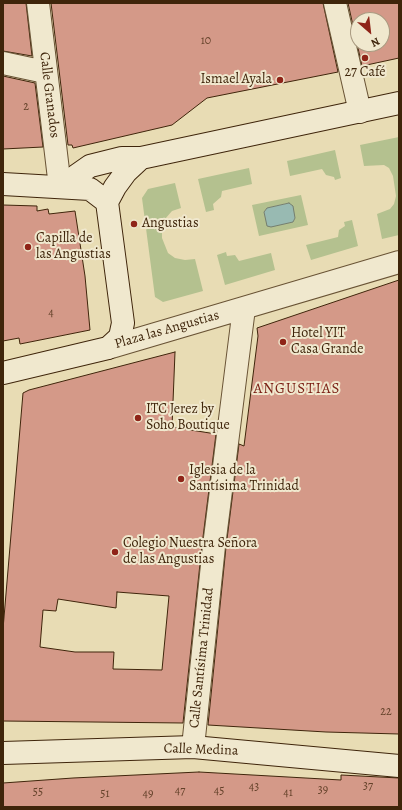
<!DOCTYPE html>
<html>
<head>
<meta charset="utf-8">
<style>
	body { margin:0 }
	#map { position:relative; width:402px; height:810px; overflow:hidden; background:#e8dcb4; font-family:Alegreya,serif }
	canvas { display:block }
	.frame { position:absolute; inset:0; border:4px solid #3f250b; pointer-events:none }
	.north { position:absolute; left:350px; top:12px; width:40px; height:40px; box-sizing:border-box; background:#f0e8ce; border:1px solid #a99a80; border-radius:50%; rotate:152deg; font-size:11px; font-weight:700; line-height:16px; text-align:center; color:#3f250b }
	.north::after { content:''; display:block; margin:auto; width:14px; height:18px; background:#8f2418; clip-path:polygon(50% 0,100% 100%,50% 72%,0 100%) }
</style>
</head>
<body>
<div id="map">
<canvas width="402" height="810"></canvas>
<div class="frame"></div>
<div class="north">N</div>
</div>
<script>
const ctx = document.querySelector('canvas').getContext('2d');
ctx.lineJoin = 'round';
function paint(path, color) { ctx.fillStyle = color; ctx.fill(path, 'evenodd'); }
const toPath = rows => new Path2D(rows.map(r => 'M' + r).join(''));
function trace(path, color, width, dash) { ctx.strokeStyle = color; ctx.lineWidth = width; ctx.lineCap = dash ? 'butt' : 'round'; ctx.setLineDash(dash || []); ctx.stroke(path); }
function drawText(font, color, halo, rows, align = 'center') {
  ctx.font = font + ' Alegreya,serif'; ctx.lineWidth = 4; ctx.setLineDash([]); ctx.textBaseline = 'middle'; ctx.strokeStyle = halo; ctx.fillStyle = color; for (const [text, x, y, turn = 0] of rows) {
    ctx.save(); ctx.translate(x, y); ctx.rotate((+turn || 0) * Math.PI / 180); ctx.textAlign = isNaN(turn) ? turn : align; if (halo) ctx.strokeText(text, 0, 0); ctx.fillText(text, 0, 0); ctx.restore();
  }
}
const green = toPath([
	[399,137,399,235,382,239,377,214,390,209,394,204,396,196,393,176,389,168,384,165,364,166,360,145],
	[335,150,341,178,335,180,334,177,326,175,322,169,290,176,287,161],
	[249,168,252,184,222,191,221,197,213,204,214,210,206,212,198,179],
	[175,183,181,208,172,211,165,219,162,229,162,238,168,253,175,258,185,260,195,259,203,291,163,302,155,297,142,198,148,189],
	[301,195,308,225,259,236,252,205],
	[288,203,295,218,293,222,269,226,264,212,267,208],
	[352,220,358,246,311,260,306,245,338,237,339,230,345,226,344,222],
	[226,252,227,256,235,255,239,261,271,253,275,270,225,285,217,255]
]);
const water = toPath([
	[289,203,293,206,295,218,293,222,271,227,267,226,264,212,267,208,289,203]
]);
const building = toPath([
	[3,3,26,3,32,56,3,51,3,3],
	[51,3,323,3,338,72,207,98,172,125,73,148,72,145,68,145,51,3],
	[348,3,399,3,399,58,362,66,348,3],
	[358,20,382,20,382,44,358,44,358,20],
	[3,76,35,83,43,147,3,149,3,76],
	[3,205,37,206,37,211,48,209,49,214,75,211,85,276,90,330,20,344,19,338,3,341,3,205],
	[399,280,399,734,326,732,208,725,226,547,239,444,244,446,258,336,257,328,399,280],
	[175,352,172,427,216,434,202,545,183,723,3,721,3,629,23,393,29,390,175,352],
	[117,592,169,596,162,670,113,669,114,652,75,652,40,647,43,610,56,611,58,599,116,608,117,592],
	[199,772,341,780,341,775,399,778,399,807,3,807,3,783,73,778,199,772]
]);
const street = toPath([
	[38,3,60,187],
	[335,3,360,112],
	[3,63,45,72],
	[108,348,399,262],
	[193,747,214,546,244,308]
]);
const secondary = toPath([
	[3,184,90,189,107,202],
	[60,187,90,166,122,158,141,158],
	[3,373,108,348,120,337,123,323,107,202,115,187,126,172,141,158,399,103],
	[3,753,193,747,399,766]
]);
const markers = [
	[365,58,4,"#8f2418"],
	[280,80,4,"#8f2418"],
	[134,224,4,"#8f2418"],
	[28,247,4,"#8f2418"],
	[283,342,4,"#8f2418"],
	[138,418,4,"#8f2418"],
	[181,479,4,"#8f2418"],
	[115,552,4,"#8f2418"]
];
const numberNames = [
	["10",206,41],
	["2",26,107],
	["4",51,313],
	["22",386,712],
	["37",368,786],
	["43",254,787],
	["39",323,790],
	["47",180,791],
	["45",219,791],
	["55",38,792],
	["41",288,793],
	["51",105,794],
	["49",148,794]
];
const poiNames = [
	["27 Café",365,73,"center"],
	["Ismael Ayala",272,80,"right"],
	["Angustias",142,224],
	["Capilla de",36,239],
	["las Angustias",36,255],
	["Hotel YIT",291,334],
	["Casa Grande",291,350],
	["ITC Jerez by",146,410],
	["Soho Boutique",146,426],
	["Iglesia de la",189,471],
	["Santísima Trinidad",189,487],
	["Colegio Nuestra Señora",123,544],
	["de las Angustias",123,560]
];
const streetNames = [
	["Calle Granados",49,95,83],
	["Plaza las Angustias",167,330,-16],
	["Calle Santísima Trinidad",202,658,-84],
	["Calle Medina",201,750,2]
];
const neighbourhoodNames = [
	["ANGUSTIAS",297,389]
];
paint(green, '#b4c18f');
paint(water, '#98bab2');
trace(water, '#747e6f', 1);
paint(building, '#d49988');
trace(building, '#3f250b', 1);
trace(street, '#695335', 24);
trace(secondary, '#3f250b', 24);
trace(street, '#f0e8ce', 22);
trace(secondary, '#f0e8ce', 22);
for (const [x, y, r, color] of markers) { const dot = new Path2D(); dot.arc(x, y, r, 0, 2 * Math.PI); ctx.fillStyle = color; ctx.fill(dot); trace(dot, '#f0e8ce', 1.5); }
drawText('12px', '#64422a', null, numberNames);
drawText('14px', '#3f250b', '#f0e8ce', poiNames, 'left');
drawText('14px', '#3f250b', '#f0e8ce', streetNames);
ctx.letterSpacing = '1px';
drawText('15px', '#7a1f14', '#f0e8ce', neighbourhoodNames);
ctx.letterSpacing = '0px';
</script>
</body>
</html>
